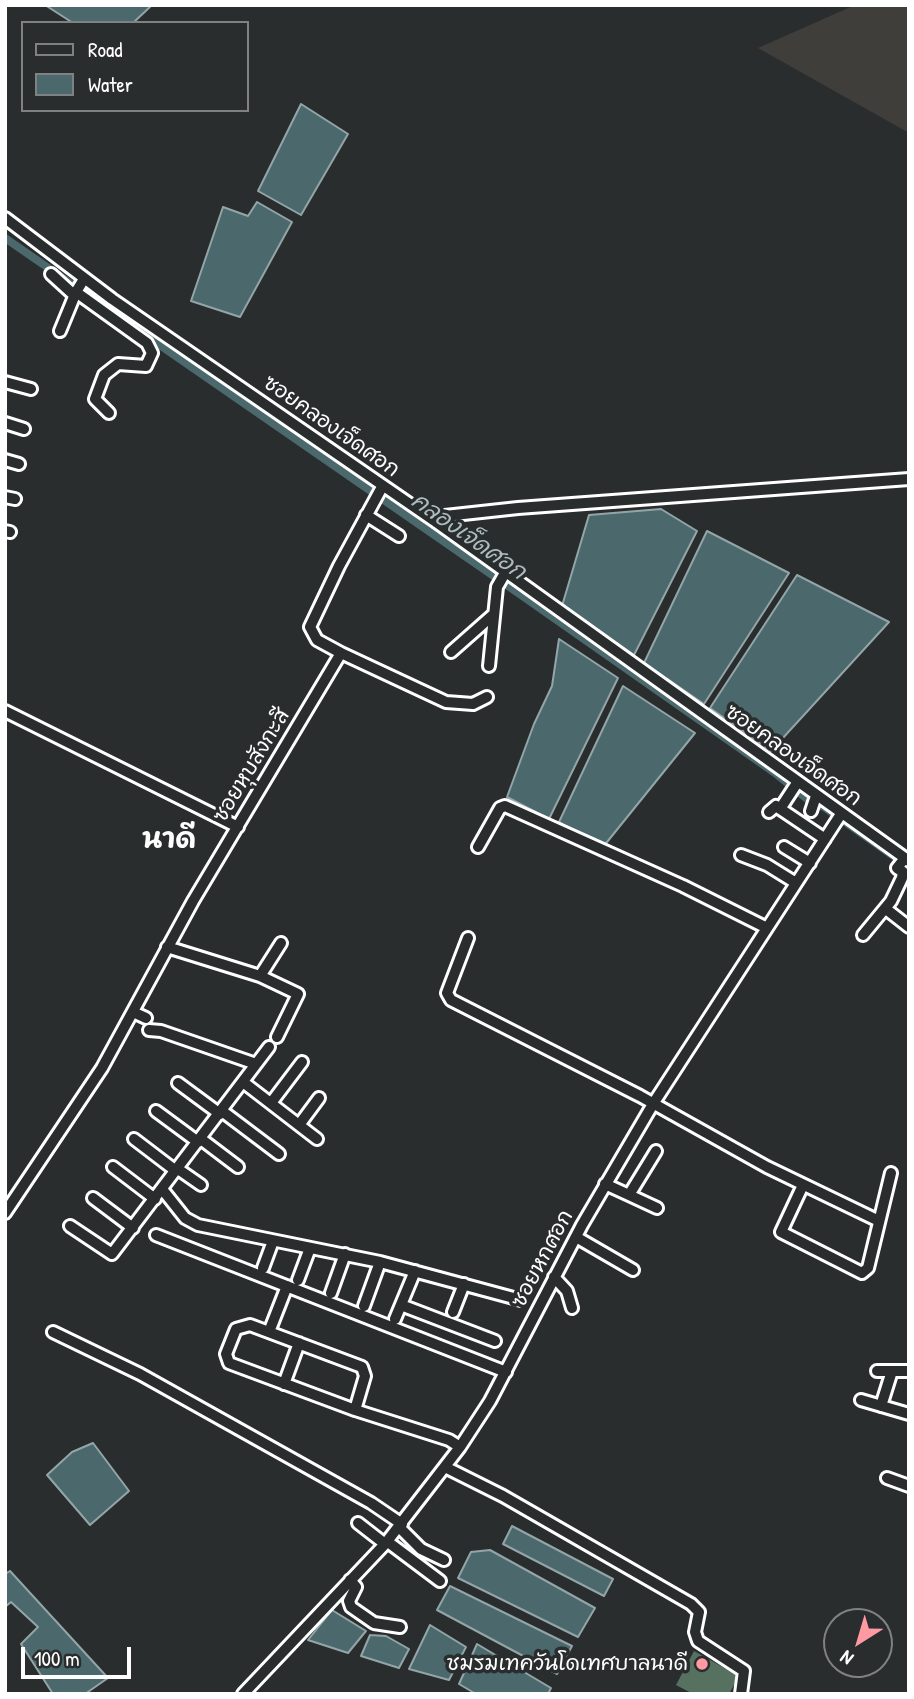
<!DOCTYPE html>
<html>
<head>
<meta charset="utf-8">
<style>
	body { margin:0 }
	#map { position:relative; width:914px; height:1699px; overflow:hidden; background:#2a2d2e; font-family:"Patrick Hand",sans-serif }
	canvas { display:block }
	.frame { position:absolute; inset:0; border:7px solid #fff; pointer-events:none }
	.legend { position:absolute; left:21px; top:21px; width:228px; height:91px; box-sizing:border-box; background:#2a2d2e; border:2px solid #7f8182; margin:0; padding:9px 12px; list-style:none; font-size:21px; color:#fff }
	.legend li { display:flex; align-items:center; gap:14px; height:35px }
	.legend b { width:35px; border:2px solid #7f8182 }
	.north { position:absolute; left:823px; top:1608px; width:70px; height:70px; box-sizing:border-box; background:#2a2d2e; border:2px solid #7f8182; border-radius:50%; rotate:217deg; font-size:19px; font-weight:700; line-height:28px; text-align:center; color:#fff }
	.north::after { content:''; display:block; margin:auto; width:24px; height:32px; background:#ff9aa2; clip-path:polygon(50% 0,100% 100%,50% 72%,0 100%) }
	.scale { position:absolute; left:21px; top:1647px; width:110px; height:32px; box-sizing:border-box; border:4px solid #fff; border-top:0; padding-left:9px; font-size:21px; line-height:24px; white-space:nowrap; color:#fff; -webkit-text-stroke:5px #2a2d2e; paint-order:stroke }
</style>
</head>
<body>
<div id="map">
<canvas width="914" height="1699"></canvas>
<div class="frame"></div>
<ul class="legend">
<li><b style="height:9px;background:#2a2d2e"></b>Road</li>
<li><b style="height:19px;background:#4b696d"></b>Water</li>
</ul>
<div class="north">N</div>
<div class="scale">100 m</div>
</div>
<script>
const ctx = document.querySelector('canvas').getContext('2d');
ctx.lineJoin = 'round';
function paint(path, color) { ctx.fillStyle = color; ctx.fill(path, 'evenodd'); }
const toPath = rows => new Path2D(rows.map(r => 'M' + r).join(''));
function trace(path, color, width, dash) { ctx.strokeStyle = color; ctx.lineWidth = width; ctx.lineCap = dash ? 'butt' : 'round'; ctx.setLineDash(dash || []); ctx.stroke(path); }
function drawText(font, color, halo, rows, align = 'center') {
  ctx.font = font + ' "Patrick Hand","Playpen Sans Thai",sans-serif'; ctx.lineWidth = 7; ctx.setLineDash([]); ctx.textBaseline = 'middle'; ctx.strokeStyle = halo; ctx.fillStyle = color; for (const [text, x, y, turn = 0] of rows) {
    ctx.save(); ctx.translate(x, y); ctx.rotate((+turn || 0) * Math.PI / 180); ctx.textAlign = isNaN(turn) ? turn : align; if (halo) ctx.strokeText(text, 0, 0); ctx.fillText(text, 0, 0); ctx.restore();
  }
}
const built = toPath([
	[855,5,909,5,909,133,758,48]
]);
const green = toPath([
	[694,1651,739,1676,729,1694,693,1694,676,1685]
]);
const water = toPath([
	[45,5,152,5,133,23,73,23,45,5],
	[301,104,348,134,301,215,258,191,301,104],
	[257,202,292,222,240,317,191,301,223,207,248,216,257,202],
	[661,509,697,531,634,655,562,606,589,515,661,509],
	[707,531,789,573,704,704,644,663,707,531],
	[797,575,889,622,771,751,710,708,797,575],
	[559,639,618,678,549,819,507,797,534,724,552,686,559,639],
	[623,686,695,733,603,847,559,822,623,686],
	[93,1443,129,1491,90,1525,47,1475,72,1452,93,1443],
	[512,1526,613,1579,604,1596,503,1544,512,1526],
	[490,1550,595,1608,578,1637,458,1578,471,1552,490,1550],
	[10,1571,108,1678,85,1694,53,1694,21,1644,38,1627,11,1602,5,1607,5,1574,10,1571],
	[450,1586,572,1646,557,1674,437,1610,450,1586],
	[332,1610,366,1631,348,1653,308,1640,332,1610],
	[430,1625,466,1647,449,1680,409,1669,430,1625],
	[370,1635,386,1636,409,1649,399,1668,361,1656,370,1635],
	[477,1644,551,1688,548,1694,476,1694,459,1684,477,1644]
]);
const canal = toPath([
	[5,238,521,595,775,773,812,803,824,807,909,867]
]);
const minor = toPath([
	[5,218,112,299,436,522,909,861],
	[51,274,74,295],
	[84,279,76,292,147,343,152,353,146,366,118,364,104,375,95,399,109,413],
	[60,331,76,292],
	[5,382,31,389],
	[5,423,24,429],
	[5,460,19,464],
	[5,497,15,499],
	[366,515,399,536],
	[436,522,445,516,518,508,909,479],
	[5,531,10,532],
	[451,652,494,614],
	[341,653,446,702,473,704,487,697],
	[489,666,497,587,505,573],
	[5,711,238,827],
	[780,809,797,783],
	[811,811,816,796],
	[769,812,776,806,825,839],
	[478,847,500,808,505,806,683,886,767,928],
	[784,847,810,863],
	[741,855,767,865,796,883],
	[886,909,909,927],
	[863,935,891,901,902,878,903,872,897,868,905,858],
	[468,938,447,993,451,1000,640,1096,767,1167,879,1221],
	[167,947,260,976,298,994,277,1037],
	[260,976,281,943],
	[133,1012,146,1018],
	[149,1030,161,1031,256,1064],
	[243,1082,317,1139],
	[178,1083,220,1114],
	[271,1103,302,1062],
	[156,1111,198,1142],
	[222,1111,279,1154],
	[299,1125,319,1098],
	[134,1139,176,1171],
	[201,1139,238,1167],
	[113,1167,155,1199],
	[178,1169,201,1185],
	[605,1184,629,1195,656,1151],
	[803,1185,781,1232,862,1273,868,1268,891,1173],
	[162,1189,185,1218,198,1225,380,1262,521,1300],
	[629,1195,657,1208],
	[93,1198,133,1228],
	[5,1213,102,1068,193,901,341,653,317,640,310,627,339,566,382,487],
	[70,1226,112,1254,269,1047],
	[156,1235,506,1372],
	[576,1237,633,1270],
	[263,1268,273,1241],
	[554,1277,567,1291,572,1308],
	[298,1280,310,1248],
	[331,1293,345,1254],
	[401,1305,495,1341],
	[364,1306,380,1262],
	[453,1312,464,1284],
	[395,1319,415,1271],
	[53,1332,140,1374,371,1503,402,1524],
	[269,1332,287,1286],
	[877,1371,909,1371],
	[284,1384,299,1343],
	[861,1400,909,1414],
	[881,1406,892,1371],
	[355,1410,365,1376,362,1367,250,1325,236,1329,226,1354,229,1363,355,1410,449,1440,460,1447],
	[445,1467,503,1496,691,1604,699,1612,695,1632,698,1641,744,1671,741,1694],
	[887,1478,909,1486],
	[358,1523,385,1544],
	[399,1527,421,1549,444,1560],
	[388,1542,440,1581],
	[350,1580,356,1587,349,1601,351,1607,374,1623,400,1627],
	[243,1694,385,1544,460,1447,490,1401,582,1225,653,1104,841,814]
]);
const markers = [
	[702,1664,7,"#ff9aa2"]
];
const streetNames = [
	["ซอยคลองเจ็ดศอก",331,427,35],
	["ซอยคลองเจ็ดศอก",793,756,35],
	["ซอยหุบสังกะสี",252,766,-59],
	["ซอยหกศอก",543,1259,-62]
];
const poiNames = [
	["ชมรมเทควันโดเทศบาลนาดี",688,1664]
];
const waterNames = [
	["คลองเจ็ดศอก",468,537,35]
];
const districtNames = [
	["นาดี",169,841]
];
paint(built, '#3f3e3b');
paint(green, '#567160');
paint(water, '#4b696d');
trace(water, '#93a5a7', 2);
trace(canal, '#4b696d', 8);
trace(minor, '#fff', 16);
trace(minor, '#2a2d2e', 10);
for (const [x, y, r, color] of markers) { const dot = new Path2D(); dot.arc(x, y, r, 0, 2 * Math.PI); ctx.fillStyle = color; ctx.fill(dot); trace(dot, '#2a2d2e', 2.5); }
drawText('21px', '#fff', '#2a2d2e', streetNames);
drawText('21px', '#fff', '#2a2d2e', poiNames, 'right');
drawText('italic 23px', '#aebcbd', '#2a2d2e', waterNames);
drawText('bold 28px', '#fff', '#2a2d2e', districtNames);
</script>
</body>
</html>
